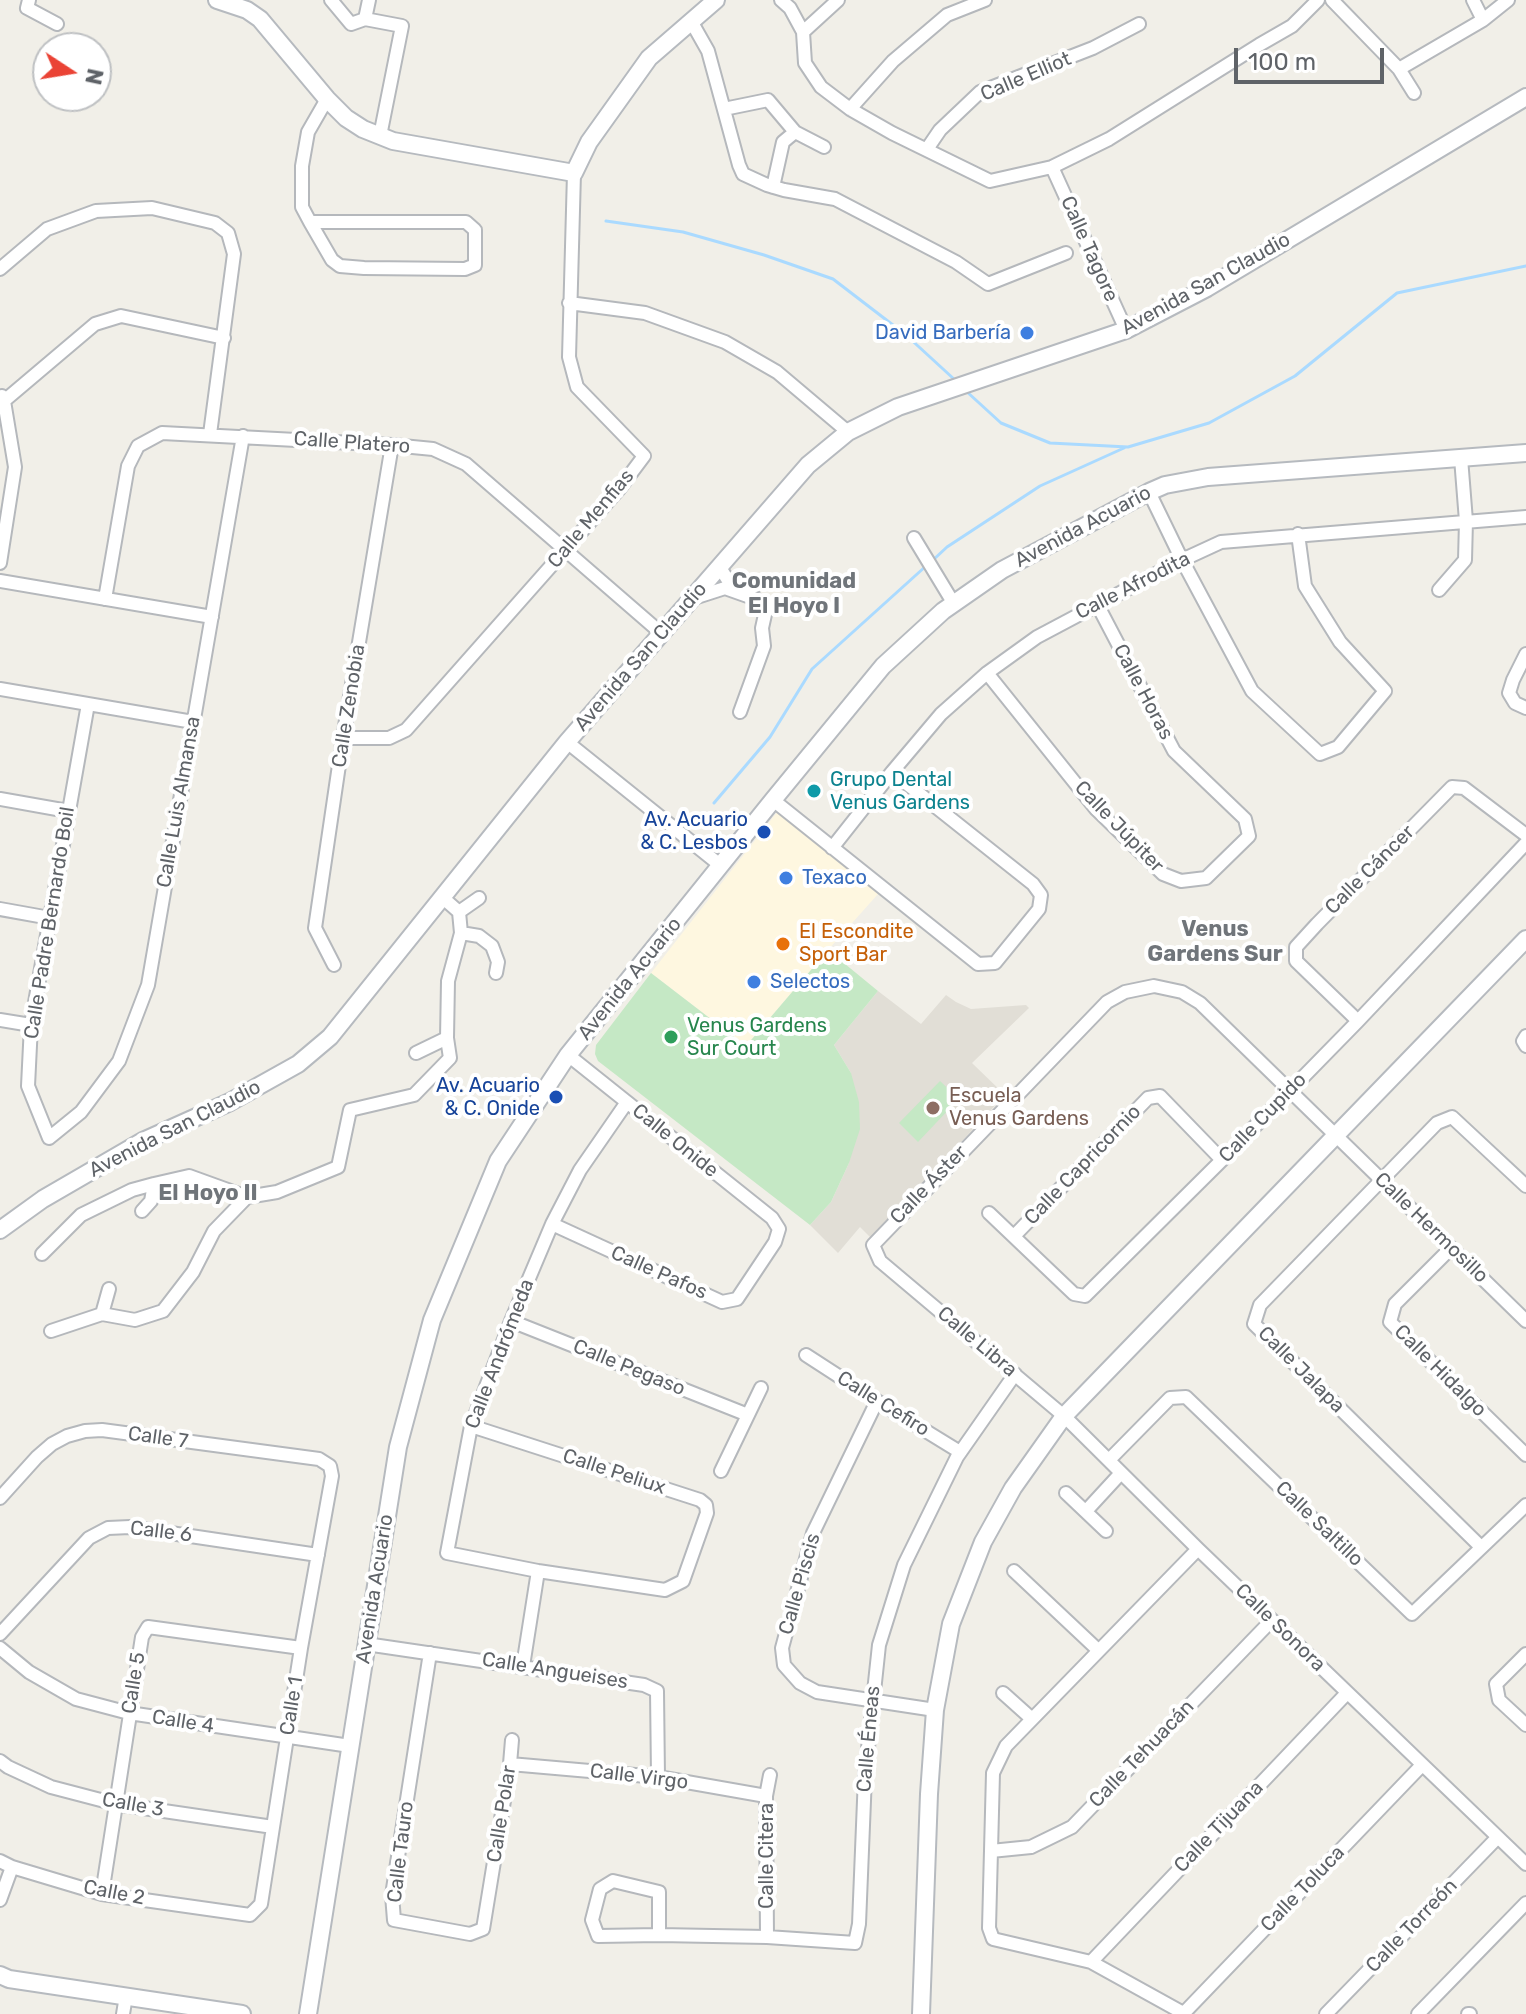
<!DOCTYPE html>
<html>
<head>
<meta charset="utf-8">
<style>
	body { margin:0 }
	#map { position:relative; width:1526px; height:2014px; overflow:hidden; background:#f1efe8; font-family:Rubik,sans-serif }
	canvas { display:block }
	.north { position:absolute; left:32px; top:32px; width:80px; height:80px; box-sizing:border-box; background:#fff; border:2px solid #bfc1c3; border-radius:50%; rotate:102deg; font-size:22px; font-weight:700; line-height:32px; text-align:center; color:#5f6368 }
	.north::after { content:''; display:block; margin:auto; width:28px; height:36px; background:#ea4335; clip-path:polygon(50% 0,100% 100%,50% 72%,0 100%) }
	.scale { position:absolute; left:1234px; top:48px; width:150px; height:36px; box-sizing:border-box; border:4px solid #5f6368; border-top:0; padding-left:10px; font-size:24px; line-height:28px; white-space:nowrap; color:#5f6368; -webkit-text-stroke:6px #fff; paint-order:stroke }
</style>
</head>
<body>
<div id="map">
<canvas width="1526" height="2014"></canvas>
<div class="north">N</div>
<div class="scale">100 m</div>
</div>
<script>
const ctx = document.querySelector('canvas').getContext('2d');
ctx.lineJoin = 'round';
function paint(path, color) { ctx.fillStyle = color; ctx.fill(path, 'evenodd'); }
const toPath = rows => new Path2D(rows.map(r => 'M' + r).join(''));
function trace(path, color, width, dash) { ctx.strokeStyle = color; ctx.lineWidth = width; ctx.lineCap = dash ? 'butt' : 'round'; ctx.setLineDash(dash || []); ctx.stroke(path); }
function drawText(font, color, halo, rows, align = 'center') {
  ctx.font = font + ' Rubik,sans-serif'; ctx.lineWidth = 8; ctx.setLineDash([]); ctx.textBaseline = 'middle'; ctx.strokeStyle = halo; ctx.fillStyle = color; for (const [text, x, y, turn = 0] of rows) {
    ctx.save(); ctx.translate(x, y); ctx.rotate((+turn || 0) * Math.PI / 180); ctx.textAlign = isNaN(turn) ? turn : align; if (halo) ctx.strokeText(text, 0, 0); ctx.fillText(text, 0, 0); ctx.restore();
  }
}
const commercial = toPath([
	[778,811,878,894,828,950,746,1046,651,973]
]);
const education = toPath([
	[878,991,921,1024,946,995,956,1002,971,1009,1026,1005,1029,1008,972,1063,1005,1095,871,1238,860,1227,838,1253,810,1225,831,1202,849,1163,851,1073,834,1045]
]);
const green = toPath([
	[828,950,878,991,834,1045,851,1073,859,1102,860,1129,849,1163,831,1202,810,1225,598,1061,595,1054,596,1045,651,973,746,1046],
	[940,1081,959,1099,957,1101,951,1095,947,1098,953,1105,918,1142,899,1123]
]);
const stream = toPath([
	[606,221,683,232,764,255,833,279,906,335,955,380],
	[966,391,1001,423,1050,443,1128,447,1209,423,1295,376,1397,293,1526,266],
	[932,561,947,547,1040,486,1124,448],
	[714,803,770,737,812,669,926,566]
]);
const street = toPath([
	[29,0,27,8,57,24],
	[331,0,351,24,365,19,402,26,380,136],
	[781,0,790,8,803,32,805,63,821,87,850,109,892,133,990,181,1052,167,1109,139,1259,45,1292,26,1318,0],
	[1332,0,1399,69,1414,93],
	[1473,0,1483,20],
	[365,19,369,0],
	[691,21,708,51,739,165,743,174,767,185,784,190,835,199,956,262,988,284,1066,253],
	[803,32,838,0],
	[1399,69,1483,20,1508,0],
	[724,109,768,100,795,132,824,147],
	[850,109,893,61,947,15,985,0],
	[927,149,940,130,980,92,1093,48,1139,24],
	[1052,167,1126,330],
	[773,187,783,142,795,132],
	[310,222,466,222,475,230,475,265,465,269,364,268,340,266,332,260,310,222,302,207,302,166,308,132,327,99],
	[0,269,47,229,96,211,152,208,215,223,228,233,234,254,210,434],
	[569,303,645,313,725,342,777,372,848,432],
	[4,401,95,324,121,316,224,338],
	[1149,492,1182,560,1252,691,1320,754,1338,747,1385,691,1340,642,1305,586,1298,534],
	[914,538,954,604],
	[0,563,15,467,4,401,2,396],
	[719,566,729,582,748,590,760,582],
	[0,581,212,617],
	[1439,590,1465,560,1466,521,1461,458],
	[694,598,725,588,756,599,766,610,762,628,764,646,740,712],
	[105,599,128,466,138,446,162,433,392,445,433,449,466,464,661,633],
	[1526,654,1513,680,1509,693,1515,703,1526,708],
	[987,673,1096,809,1163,874,1181,881,1206,878,1249,836,1245,819,1174,751,1097,604],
	[0,689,193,722],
	[88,704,31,1025,28,1086,49,1138,81,1112,119,1061,148,985,243,436],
	[343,738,389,738,406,730,620,488,644,456,577,387,569,357,574,173],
	[567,742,720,865],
	[0,799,68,811],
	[773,800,978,964,995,963,1039,909,1041,895,1033,884,892,772],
	[832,848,892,772,941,714,987,673,1037,637,1182,560,1221,542,1526,517],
	[0,909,50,918],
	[459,912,479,898],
	[461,933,479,936,492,946,498,962,496,973],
	[334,965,315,928,343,738,392,445],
	[0,1020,31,1025],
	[1358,1021,1296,961,1296,947,1317,924,1452,787,1464,788,1526,835],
	[1526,1036,1523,1041,1526,1046],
	[416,1053,447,1038,448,981,461,933,459,912,442,897],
	[142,1211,151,1201,154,1184],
	[989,1213,1074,1294,1085,1296,1222,1160,1358,1021,1526,843],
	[552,1224,722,1302,737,1299,775,1242,779,1229,772,1218,568,1055],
	[1014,1236,1148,1098,1160,1096,1222,1160],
	[1451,1248,1395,1304,1390,1322,1526,1455],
	[42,1254,81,1215,132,1190,154,1184,189,1176,247,1197],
	[102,1314,135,1320,163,1311,193,1272,214,1231,247,1197,277,1192,338,1167,350,1110,414,1095,450,1058,447,1038],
	[511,1321,748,1415],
	[1526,1321,1200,1003,1182,992,1154,986,1125,992,1107,1002,873,1245,880,1261,1064,1416,1198,1549,1526,1864],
	[51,1331,102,1314,109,1289],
	[806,1355,877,1401,960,1452],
	[877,1401,813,1533,782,1648,784,1665,800,1683,817,1692,935,1710],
	[471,1426,700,1500,706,1505,707,1513,683,1581,665,1590,538,1571,447,1553,471,1426,511,1321,552,1224,580,1170,627,1102],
	[1109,1460,1170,1398,1186,1397,1412,1614,1526,1505],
	[721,1471,761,1388],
	[1066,1493,1106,1531],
	[0,1498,37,1457,52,1444,67,1436,85,1431,102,1430,319,1459,330,1466,332,1476,301,1648,261,1904,250,1915,102,1894,12,1867,0,1861],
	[1086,1511,1121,1473],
	[1481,1547,1254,1324,1260,1305,1437,1123,1452,1117,1526,1186],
	[1014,1571,1098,1650],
	[0,1634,89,1538,108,1528,130,1527,318,1555],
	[366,1644,644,1685,657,1691,658,1777],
	[0,1648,29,1672,76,1699,129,1713,350,1746],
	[430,1653,392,1895,394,1920,470,1934,483,1929,510,1764,512,1740],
	[1526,1654,1496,1684,1499,1700,1526,1725],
	[523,1666,538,1571],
	[1003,1693,1032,1719],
	[0,1761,8,1767,51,1787,116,1804,273,1827],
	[510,1764,658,1777,766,1796],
	[991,1851,1031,1847,1072,1827,1272,1620],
	[613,1881,659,1892,659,1935,598,1936,592,1920,600,1889,613,1881],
	[102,1894,142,1637,148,1627,301,1648],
	[0,1900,12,1867],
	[659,1935,767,1937,855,1943,859,1924,865,1776,879,1645,904,1565,957,1457,1015,1374],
	[767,1937,766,1796,770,1775],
	[1091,1962,1347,1693],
	[1184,2013,1422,1765],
	[123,2014,126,1996],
	[1185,2014,1091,1962,993,1939,989,1928,993,1773,1006,1746,1198,1549],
	[1326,2014,1497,1838],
	[1418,2014,1526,1903],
	[1468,2014,1470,2014]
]);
const secondary = toPath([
	[217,0,247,10,260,19,327,99,346,118,363,129,393,141,574,173,589,142,649,58,716,0],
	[0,1230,43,1199,143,1141,230,1102,298,1064,330,1037,567,742,808,465,848,432,898,407,1126,330,1207,288,1526,97],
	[0,1975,9,1979,242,2014],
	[308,2014,398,1447,432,1320,498,1161,568,1055,773,800,883,666,943,611,1002,570,1149,492,1165,485,1208,477,1526,453],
	[921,2014,929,1794,935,1710,951,1624,983,1542,1013,1488,1064,1416,1526,939]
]);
const markers = [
	[1027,333,8,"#3f7fe0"],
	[814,791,8,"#0f9aa8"],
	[764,832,8,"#1a4fb4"],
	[786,878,8,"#3f7fe0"],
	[783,944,8,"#e8710a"],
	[754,982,8,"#3f7fe0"],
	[671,1037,8,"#2e9e5b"],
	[556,1097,8,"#1a4fb4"],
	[933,1108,8,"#8d6e63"]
];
const streetNames = [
	["Calle Elliot",1026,77,-23],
	["Calle Tagore",1089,249,66],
	["Avenida San Claudio",1206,284,-29],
	["Calle Platero",352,443,4],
	["Calle Menfias",591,519,-50],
	["Avenida Acuario",1083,527,-28],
	["Calle Afrodita",1133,586,-27],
	["Avenida San Claudio",641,657,-49],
	["Calle Horas",1143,692,62],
	["Calle Zenobia",349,706,-81],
	["Calle Luis Almansa",179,802,-80],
	["Calle Júpiter",1119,827,46],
	["Calle Cáncer",1370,870,-45],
	["Calle Padre Bernardo Boil",50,923,-81],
	["Avenida Acuario",630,979,-51],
	["Calle Cupido",1263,1118,-46],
	["Avenida San Claudio",175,1129,-27],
	["Calle Onide",675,1141,39],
	["Calle Capricornio",1083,1165,-46],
	["Calle Áster",929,1185,-46],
	["Calle Hermosillo",1431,1228,44],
	["Calle Pafos",659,1273,24],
	["Calle Libra",977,1342,40],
	["Calle Andrómeda",500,1354,-69],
	["Calle Pegaso",629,1368,22],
	["Calle Jalapa",1301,1370,45],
	["Calle Hidalgo",1440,1371,45],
	["Calle Cefiro",883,1404,32],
	["Calle 7",158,1438,8],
	["Calle Peliux",614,1472,18],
	["Calle Saltillo",1319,1524,44],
	["Calle 6",161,1532,7],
	["Calle Piscis",800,1584,-74],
	["Avenida Acuario",375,1589,-81],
	["Calle Sonora",1280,1628,44],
	["Calle Angueises",555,1671,9],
	["Calle 5",134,1683,-81],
	["Calle 1",292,1706,-81],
	["Calle 4",183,1722,9],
	["Calle Éneas",869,1739,-85],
	["Calle Tehuacán",1142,1754,-46],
	["Calle Virgo",639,1777,7],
	["Calle 3",133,1805,10],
	["Calle Polar",502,1814,-81],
	["Calle Tijuana",1219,1827,-46],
	["Calle Tauro",401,1852,-83],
	["Calle Citera",767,1856,-90],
	["Calle Toluca",1303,1889,-46],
	["Calle 2",114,1893,11],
	["Calle Torreón",1412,1926,-46]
];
const shopNames = [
	["David Barbería",1011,333,"right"],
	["Texaco",802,878],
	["Selectos",770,982]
];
const cultureNames = [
	["Grupo Dental",830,780],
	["Venus Gardens",830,803]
];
const transitNames = [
	["Av. Acuario",748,820],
	["& C. Lesbos",748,843],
	["Av. Acuario",540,1086],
	["& C. Onide",540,1109]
];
const foodNames = [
	["El Escondite",799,932],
	["Sport Bar",799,955]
];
const leisureNames = [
	["Venus Gardens",687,1026],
	["Sur Court",687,1049]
];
const educationNames = [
	["Escuela",949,1096],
	["Venus Gardens",949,1119]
];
const neighbourhoodNames = [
	["Comunidad",794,582],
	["El Hoyo I",794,607],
	["Venus",1215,930],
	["Gardens Sur",1215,955],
	["El Hoyo II",208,1194]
];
paint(commercial, '#fef7e0');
paint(education, '#e1ded6');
paint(green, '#c5e8c5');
trace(stream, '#aadaff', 3);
trace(street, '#b5b8bc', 16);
trace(secondary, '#b6babf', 20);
trace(street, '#fff', 12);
trace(secondary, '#fff', 16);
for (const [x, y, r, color] of markers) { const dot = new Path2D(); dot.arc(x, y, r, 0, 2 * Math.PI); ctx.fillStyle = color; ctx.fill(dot); trace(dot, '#fff', 3); }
drawText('20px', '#5f6368', '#fff', streetNames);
drawText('20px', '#366cbe', '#fff', shopNames, 'left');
drawText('20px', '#0d838f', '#fff', cultureNames, 'left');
drawText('20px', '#164399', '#fff', transitNames, 'right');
drawText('20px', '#c56008', '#fff', foodNames, 'left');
drawText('20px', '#27864d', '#fff', leisureNames, 'left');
drawText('20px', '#785e54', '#fff', educationNames, 'left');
drawText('bold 22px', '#70757a', '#fff', neighbourhoodNames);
</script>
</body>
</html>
